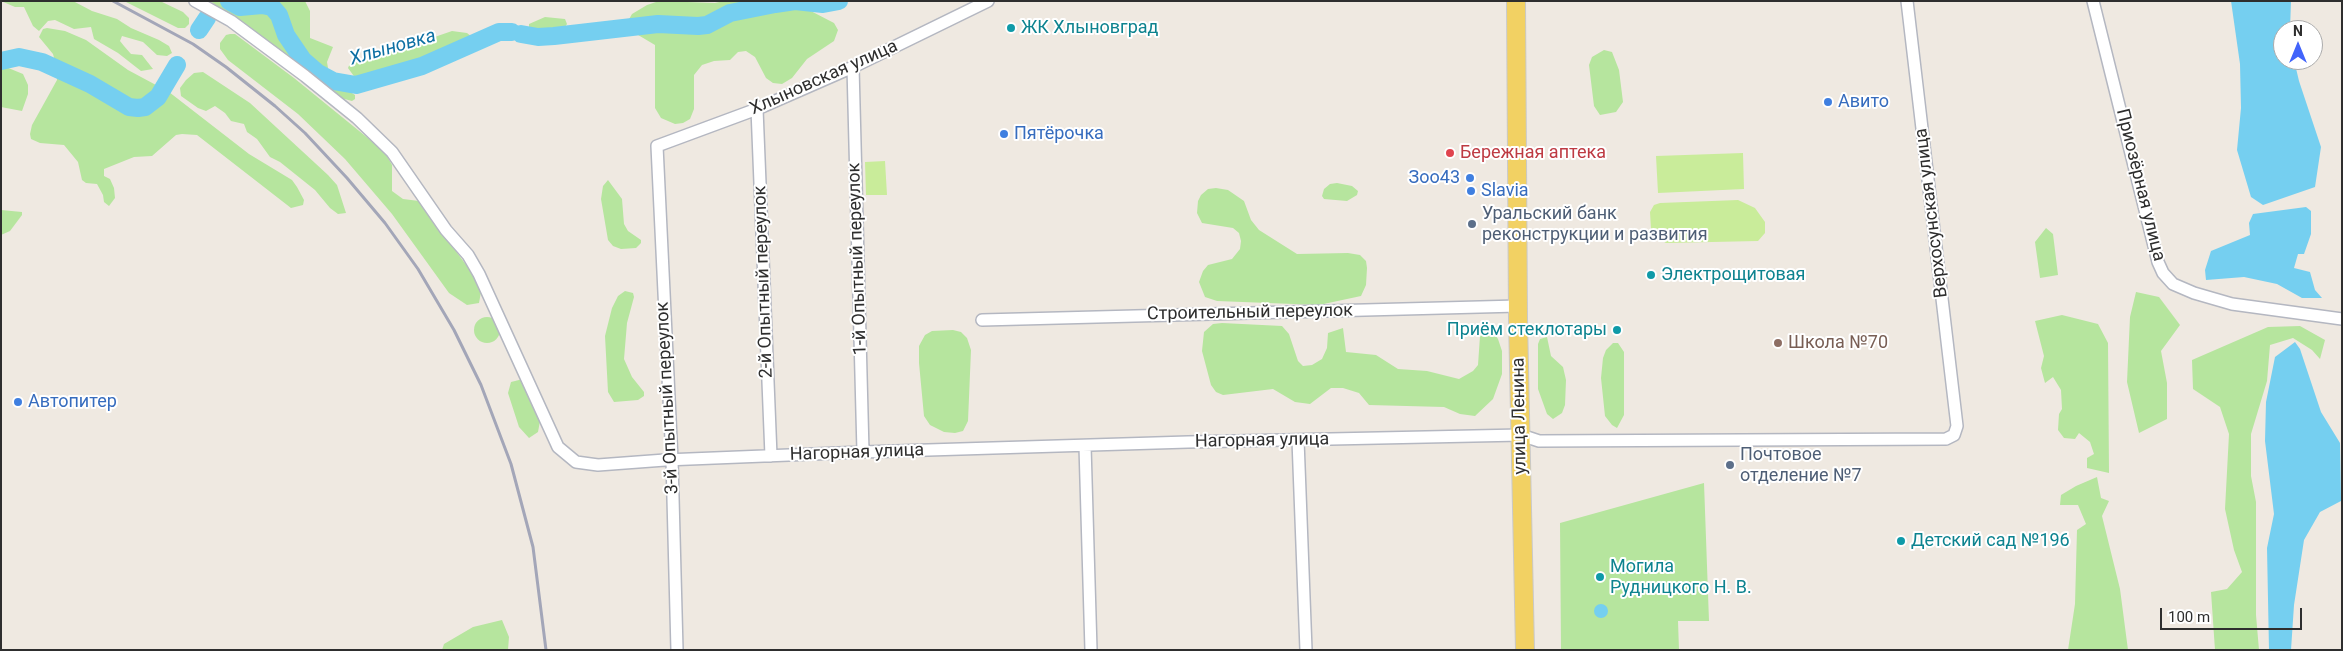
<!DOCTYPE html>
<html>
<head>
<meta charset="utf-8">
<style>
	body { margin:0 }
	#map { position:relative; width:2343px; height:651px; overflow:hidden; background:#efe9e1; font-family:Roboto,sans-serif }
	canvas { display:block }
	.frame { position:absolute; inset:0; border:2px solid #2e2e2e; pointer-events:none }
	.north { position:absolute; left:2273px; top:20px; width:50px; height:50px; box-sizing:border-box; background:#fff; border:1px solid #ababab; border-radius:50%; rotate:0deg; font-size:14px; font-weight:700; line-height:20px; text-align:center; color:#2e2e2e }
	.north::after { content:''; display:block; margin:auto; width:18px; height:22px; background:#4264fb; clip-path:polygon(50% 0,100% 100%,50% 72%,0 100%) }
	.scale { position:absolute; left:2160px; top:608px; width:142px; height:22px; box-sizing:border-box; border:2px solid #2e2e2e; border-top:0; padding-left:6px; font-size:15px; line-height:18px; white-space:nowrap; color:#2e2e2e; -webkit-text-stroke:4px #fff; paint-order:stroke }
</style>
</head>
<body>
<div id="map">
<canvas width="2343" height="651"></canvas>
<div class="frame"></div>
<div class="north">N</div>
<div class="scale">100 m</div>
</div>
<script>
const ctx = document.querySelector('canvas').getContext('2d');
ctx.lineJoin = 'round';
function paint(path, color) { ctx.fillStyle = color; ctx.fill(path, 'evenodd'); }
const toPath = rows => new Path2D(rows.map(r => 'M' + r).join(''));
function trace(path, color, width, dash) { ctx.strokeStyle = color; ctx.lineWidth = width; ctx.lineCap = dash ? 'butt' : 'round'; ctx.setLineDash(dash || []); ctx.stroke(path); }
function drawText(font, color, halo, rows, align = 'center') {
  ctx.font = font + ' Roboto,sans-serif'; ctx.lineWidth = 4; ctx.setLineDash([]); ctx.textBaseline = 'middle'; ctx.strokeStyle = halo; ctx.fillStyle = color; for (const [text, x, y, turn = 0] of rows) {
    ctx.save(); ctx.translate(x, y); ctx.rotate((+turn || 0) * Math.PI / 180); ctx.textAlign = isNaN(turn) ? turn : align; if (halo) ctx.strokeText(text, 0, 0); ctx.fillText(text, 0, 0); ctx.restore();
  }
}
const green = toPath([
	[1,1,73,1,92,11,117,19,131,28,159,40,169,46,172,53,167,56,157,55,143,42,122,36,120,41,124,46,131,54,142,55,153,69,141,71,118,53,94,39,91,27,74,29,55,20,48,21,39,31,33,26,24,7,15,7],
	[124,1,160,1,183,12,189,18,189,24,185,28,178,28],
	[210,1,305,1,310,11,310,38,333,47,327,62,329,74,333,81,355,95,355,99,352,101,337,97],
	[659,1,715,3,724,1,802,1,805,8,834,23,838,30,834,41,807,59,792,78,782,84,773,83,766,78,755,57,746,51,738,52,730,60,714,61,702,65,694,75,694,109,690,119,683,123,675,124,661,118,655,108,655,45,628,29,628,21,632,14,647,5],
	[545,17,565,19,567,24,565,27,542,32,534,32,529,28,529,24],
	[47,28,65,31,86,40,128,70,169,92,249,154,292,180,297,187,304,200,303,205,291,208,197,135,182,134,176,135,152,156,134,157,104,169,104,176,110,179,114,188,115,198,109,206,104,202,103,195,97,184,86,183,82,180,78,162,64,145,40,143,31,139,30,134,32,125,57,80,56,65,53,54,39,37,43,29],
	[452,31,467,33,472,37,472,48,470,51,395,81,370,85,356,79,348,68,351,61,371,59],
	[230,34,235,34,294,78,385,152,392,165,392,191,403,199,419,201,475,277,481,292,479,303,467,305,449,293,392,214,345,159,298,114,228,60,220,49,220,43,226,35],
	[1604,50,1612,52,1619,70,1623,102,1616,112,1600,115,1594,106,1589,65,1592,57],
	[1,65,23,74,28,85,28,94,22,111,1,107],
	[203,72,250,103,328,175,337,185,346,213,338,214,330,208,315,190,280,162,270,157,257,139,247,132,244,124,231,121,225,113,215,106,206,111,198,108,181,96,180,88,186,80,194,73],
	[608,180,622,199,624,224,628,231,641,240,641,243,636,248,621,249,613,246,608,240,601,199,603,186],
	[1337,183,1352,186,1358,191,1357,195,1347,201,1324,199,1322,196,1324,189,1330,184],
	[1216,188,1228,190,1244,201,1251,220,1259,230,1297,254,1348,253,1360,255,1366,261,1367,268,1366,285,1361,296,1319,305,1217,301,1205,297,1199,282,1203,271,1208,265,1232,259,1240,249,1241,241,1239,233,1233,228,1202,223,1197,213,1198,201,1201,195,1208,189],
	[1,210,22,212,22,215,10,231,1,235],
	[2046,228,2053,234,2058,275,2040,278,2035,242],
	[625,291,633,293,634,297,627,323,624,359,632,377,644,392,644,396,638,400,614,402,608,392,605,336,612,308,618,296],
	[2136,292,2159,297,2180,325,2161,351,2167,383,2167,419,2139,433,2127,382,2130,317],
	[2062,315,2098,324,2108,343,2109,473,2087,468,2087,458,2094,454,2090,442,2079,433,2075,439,2064,438,2058,430,2059,414,2062,409,2061,390,2053,377,2045,383,2041,368,2044,356,2035,321],
	'474 330a13 13 0 1 1 26 0a13 13 0 1 1-26 0Z',
	[1222,323,1282,326,1289,334,1298,361,1303,366,1312,365,1322,359,1327,348,1328,333,1343,328,1346,352,1376,355,1398,369,1427,371,1459,379,1473,371,1478,365,1480,336,1485,325,1488,325,1498,339,1502,351,1502,374,1493,399,1475,416,1460,414,1444,407,1369,405,1359,393,1343,388,1331,388,1310,404,1295,402,1273,389,1223,395,1216,392,1211,385,1202,351,1204,332,1213,324],
	[2300,326,2325,340,2320,359,2312,350,2293,338,2270,345,2267,381,2251,434,2251,476,2256,502,2256,615,2259,650,2215,650,2211,592,2227,589,2242,572,2234,550,2225,509,2229,434,2220,407,2193,389,2192,360,2268,327],
	[953,330,961,332,967,338,971,350,968,421,963,431,955,433,944,432,930,425,924,416,919,363,919,346,925,335,932,331],
	[1547,337,1551,356,1563,367,1566,380,1565,405,1562,413,1553,419,1547,414,1538,389,1538,344,1540,339],
	[1613,343,1618,343,1624,352,1624,415,1617,428,1612,425,1605,416,1601,378,1603,358,1606,350],
	[523,379,540,421,538,432,529,438,519,427,508,393,511,382],
	[2097,477,2101,498,2109,501,2102,516,2120,589,2128,650,2068,650,2075,604,2077,530,2086,524,2078,505,2060,505,2061,495,2076,486],
	[1704,483,1709,621,1678,621,1679,650,1561,650,1560,523],
	[502,620,509,637,508,650,442,650,444,644,473,627]
]);
const pitch = toPath([
	[1743,153,1744,189,1658,193,1656,156],
	[885,161,887,195,866,195,865,162],
	[1738,200,1755,208,1765,222,1765,233,1758,241,1666,243,1655,237,1651,229,1650,212,1654,205,1660,203]
]);
const water = toPath([
	[2231,1,2291,1,2290,30,2283,30,2283,60,2294,60,2299,81,2321,147,2315,187,2263,205,2251,197,2237,150,2241,108,2240,64],
	[2306,207,2311,211,2311,234,2304,254,2298,254,2294,268,2310,272,2315,290,2322,298,2302,298,2277,284,2244,277,2206,280,2205,270,2211,251,2250,235,2249,223,2253,214],
	[2295,342,2300,349,2321,412,2340,443,2341,501,2320,512,2304,540,2294,605,2291,650,2269,650,2267,548,2274,514,2265,441,2266,402,2275,357],
	'1594 611a7 7 0 1 1 14 0a7 7 0 1 1-14 0Z'
]);
const river = toPath([
	[229,1,240,7,262,5,272,7,279,15,286,35,303,60,318,73,333,81,356,85,422,66,499,32,512,32],
	[199,30,207,18],
	[521,34,538,37,554,36,658,24,698,26,707,25,730,13,775,4,795,1,823,4,839,1],
	[1,61,19,57,42,62,90,84,129,107,138,108,145,107,158,97,177,65]
]);
const minor = toPath([
	[195,1,231,21,305,76,357,118,392,152,446,230,468,255,479,274,558,447,576,462,598,465,665,460,863,452,1188,442,1521,435,1539,441,1946,439,1954,435,1957,426,1907,1],
	[2093,1,2158,262,2163,273,2173,284,2194,293,2232,304,2342,319],
	[853,67,863,452],
	[757,109,771,456],
	[982,320,1518,306],
	[1298,440,1306,650],
	[1085,446,1091,650],
	[677,650,672,460,657,146,757,109,853,67,988,1]
]);
const primary = toPath([
	[1516,1,1518,319,1525,650]
]);
const rail = toPath([
	[113,1,193,44,226,67,275,106,305,133,347,178,385,223,418,269,454,330,481,385,511,464,533,547,546,650]
]);
const markers = [
	[1011,28,5,"#0f9aa8"],
	[1828,102,5,"#3f7fe0"],
	[1004,134,5,"#3f7fe0"],
	[1450,153,5,"#e0444e"],
	[1470,178,5,"#3f7fe0"],
	[1471,191,5,"#3f7fe0"],
	[1472,224,5,"#5c6f8a"],
	[1651,275,5,"#0f9aa8"],
	[1617,330,5,"#0f9aa8"],
	[1778,343,5,"#8d6e63"],
	[18,402,5,"#3f7fe0"],
	[1730,465,5,"#5c6f8a"],
	[1901,541,5,"#0f9aa8"],
	[1600,577,5,"#0f9aa8"]
];
const cultureNames = [
	["ЖК Хлыновград",1021,28],
	["Электрощитовая",1661,275],
	["Приём стеклотары",1607,330,"right"],
	["Детский сад №196",1911,541],
	["Могила",1610,567],
	["Рудницкого Н. В.",1610,588]
];
const streetNames = [
	["Хлыновская улица",824,78,-24],
	["Приозёрная улица",2140,185,76],
	["Верхосунская улица",1932,213,-97],
	["1-й Опытный переулок",858,259,-92],
	["2-й Опытный переулок",764,282,-92],
	["Строительный переулок",1250,313,-1],
	["3-й Опытный переулок",668,398,-93],
	["улица Ленина",1520,416,-91],
	["Нагорная улица",1262,441,-1],
	["Нагорная улица",857,453,-2]
];
const shopNames = [
	["Авито",1838,102],
	["Пятёрочка",1014,134],
	["Зоо43",1460,178,"right"],
	["Slavia",1481,191],
	["Автопитер",28,402]
];
const healthNames = [
	["Бережная аптека",1460,153]
];
const serviceNames = [
	["Уральский банк",1482,214],
	["реконструкции и развития",1482,235],
	["Почтовое",1740,455],
	["отделение №7",1740,476]
];
const educationNames = [
	["Школа №70",1788,343]
];
const waterNames = [
	["Хлыновка",393,48,-16]
];
paint(green, '#b6e59e');
paint(pitch, '#c9ec9a');
paint(water, '#75cff0');
trace(river, '#75cff0', 18);
trace(minor, '#b4b7c1', 14);
trace(primary, '#c9c9c9', 20);
trace(minor, '#fff', 11);
trace(primary, '#f2d163', 18);
trace(rail, '#a3a6b8', 3);
for (const [x, y, r, color] of markers) { const dot = new Path2D(); dot.arc(x, y, r, 0, 2 * Math.PI); ctx.fillStyle = color; ctx.fill(dot); trace(dot, '#fff', 2); }
drawText('18px', '#0d838f', '#fff', cultureNames, 'left');
drawText('18px', '#2e2e2e', '#fff', streetNames);
drawText('18px', '#366cbe', '#fff', shopNames, 'left');
drawText('18px', '#be3a42', '#fff', healthNames, 'left');
drawText('18px', '#4e5e75', '#fff', serviceNames, 'left');
drawText('18px', '#785e54', '#fff', educationNames, 'left');
drawText('italic 19px', '#0d6fa3', '#fff', waterNames);
</script>
</body>
</html>
